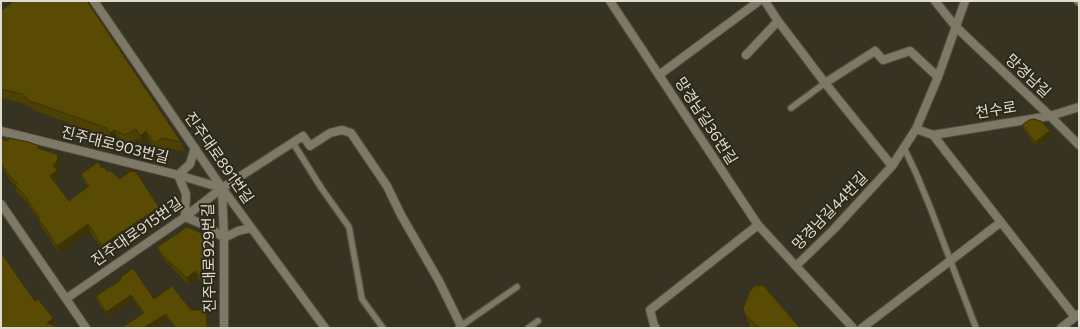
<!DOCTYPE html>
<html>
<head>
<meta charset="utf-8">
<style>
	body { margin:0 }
	#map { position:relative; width:1080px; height:329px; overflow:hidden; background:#373322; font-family:Commissioner,sans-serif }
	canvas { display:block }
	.frame { position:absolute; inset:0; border:2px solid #dfdcd2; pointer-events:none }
</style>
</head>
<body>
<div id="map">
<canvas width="1080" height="329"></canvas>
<div class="frame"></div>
</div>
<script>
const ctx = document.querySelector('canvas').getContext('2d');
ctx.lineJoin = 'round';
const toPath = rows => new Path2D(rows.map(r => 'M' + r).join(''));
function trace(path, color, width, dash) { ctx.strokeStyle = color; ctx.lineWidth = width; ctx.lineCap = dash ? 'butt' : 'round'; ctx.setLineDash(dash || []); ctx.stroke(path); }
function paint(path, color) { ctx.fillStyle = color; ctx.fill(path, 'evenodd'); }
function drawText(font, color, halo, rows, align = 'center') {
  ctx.font = font + ' Commissioner,"Noto Sans KR",sans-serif'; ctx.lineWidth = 4; ctx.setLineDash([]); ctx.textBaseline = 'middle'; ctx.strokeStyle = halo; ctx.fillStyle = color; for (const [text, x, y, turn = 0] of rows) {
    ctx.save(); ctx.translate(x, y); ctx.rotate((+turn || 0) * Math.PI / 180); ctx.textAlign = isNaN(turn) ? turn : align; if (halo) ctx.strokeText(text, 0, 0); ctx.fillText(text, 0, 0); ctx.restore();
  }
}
const service = toPath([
	[791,108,825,83],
	[293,143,322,189,349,227,362,299,383,328],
	[904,148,916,173,930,207,976,328],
	[458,328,517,287],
	[528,328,538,321]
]);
const minor = toPath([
	[94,1,222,188,325,328],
	[610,1,758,225,853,328],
	[765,1,778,21,825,83,892,166],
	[935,1,956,27,1050,116,1079,145],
	[746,55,778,21],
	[659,75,759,1],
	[825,83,875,51,883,60,910,51,938,77],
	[916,129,933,135,1050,116,1079,107],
	[1,131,178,175,222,188],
	[933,135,1075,317],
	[195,148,190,164,178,175,186,194,185,217,207,226,224,238,238,231,251,228],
	[222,189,224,238,224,328],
	[796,266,834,229,892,166,916,129,938,77,965,1],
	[67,298,185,217,222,188,303,136,310,146,330,133,342,130,351,133,387,186,401,215,439,281,461,326],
	[656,328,654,325,650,310,758,225],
	[862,328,1001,222],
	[1061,328,1079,314]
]);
const tertiary = toPath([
	[1078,1,1079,2],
	[1,204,86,328]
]);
const wall = toPath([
	[1,11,181,142,184,151,167,148,158,152,149,141,143,145,139,138,128,144,118,139,113,142,110,138,34,110,26,104,1,98],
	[1022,125,1051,136,1037,147,1024,130],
	[1,139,40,149,58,156,60,164,60,168,57,172,59,177,54,182,69,201,88,187,84,182,81,174,102,168,107,171,159,207,162,215,105,253,90,232,60,253,51,242,50,238,41,227,39,220,30,208,28,203,17,192,15,186,12,183,1,166],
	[210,238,213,245,211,252,213,261,209,264,212,272,213,282,202,282,198,278,189,285,165,261,160,254,157,247],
	[120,278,154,299,208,315,208,328,174,328,168,319,143,313,133,300,108,317,97,301,96,296,120,280],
	[743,309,800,328,751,328,750,327]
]);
const shadedWall = toPath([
	[114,130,118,139,113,142,110,133],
	[146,131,149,141,143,145,140,136],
	[1050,131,1051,136,1037,147,1035,142],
	[58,156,60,164,60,168,57,172,59,177,52,184,50,176],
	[159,207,162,215,105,253,102,245],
	[88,224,90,232,60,253,57,246],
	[210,238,213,245,211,252,213,261,206,265,204,259,209,246],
	[210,265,212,272,213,282,210,276],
	[195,271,198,278,189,285,187,278],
	[131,295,133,300,108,317,106,312],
	[206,310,208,315,208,328,207,328],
	[166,314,168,319,153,328,146,328,145,327],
	[53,318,55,324,50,328,47,323]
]);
const building = toPath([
	[14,1,87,1,181,142,163,138,154,143,146,131,140,136,136,129,125,135,114,130,110,133,107,128,30,101,23,94,1,89,1,11,14,1],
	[1034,119,1041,121,1050,131,1035,142,1022,125,1029,120,1034,119],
	[9,138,29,142,39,146,37,148,56,154,58,156,57,161,53,166,57,170,50,176,69,201,89,186,81,174,98,162,102,168,104,167,107,171,111,171,119,179,131,171,136,172,159,207,102,245,88,224,57,246,49,234,49,233,38,219,40,218,27,200,28,199,15,185,17,183,9,175,1,163,1,139,8,141,9,138],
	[187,227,208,236,210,238,209,246,210,254,204,259,210,265,210,276,199,275,195,271,187,278,162,255,157,247,187,227],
	[1,253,35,301,38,299,53,318,47,323,59,328,1,328,1,253],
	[133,268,154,299,172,286,191,310,206,310,207,328,176,328,166,314,145,327,146,328,121,328,144,313,131,295,106,312,96,296,121,280,120,278,133,268],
	[763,285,800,328,760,328,746,316,743,309,750,291,754,286,763,285]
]);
const streetNames = [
	["망경남길",1028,76,43],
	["천수로",996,110,-9],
	["망경남길36번길",706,121,57],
	["진주대로903번길",115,145,14],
	["진주대로891번길",219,158,55],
	["망경남길44번길",830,211,-46],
	["진주대로915번길",137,232,-35],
	["진주대로929번길",209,258,-91]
];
trace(service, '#545143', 8);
trace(minor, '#545143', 10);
trace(tertiary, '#545143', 10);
trace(service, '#7d7966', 5.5);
trace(minor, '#7d7966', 8);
trace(tertiary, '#7d7966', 8);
paint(wall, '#4d4003');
paint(shadedWall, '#3e3403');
paint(building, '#594b04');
trace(building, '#3e3403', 1);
drawText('15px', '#dfdcd2', '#2d2919', streetNames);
</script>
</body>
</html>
